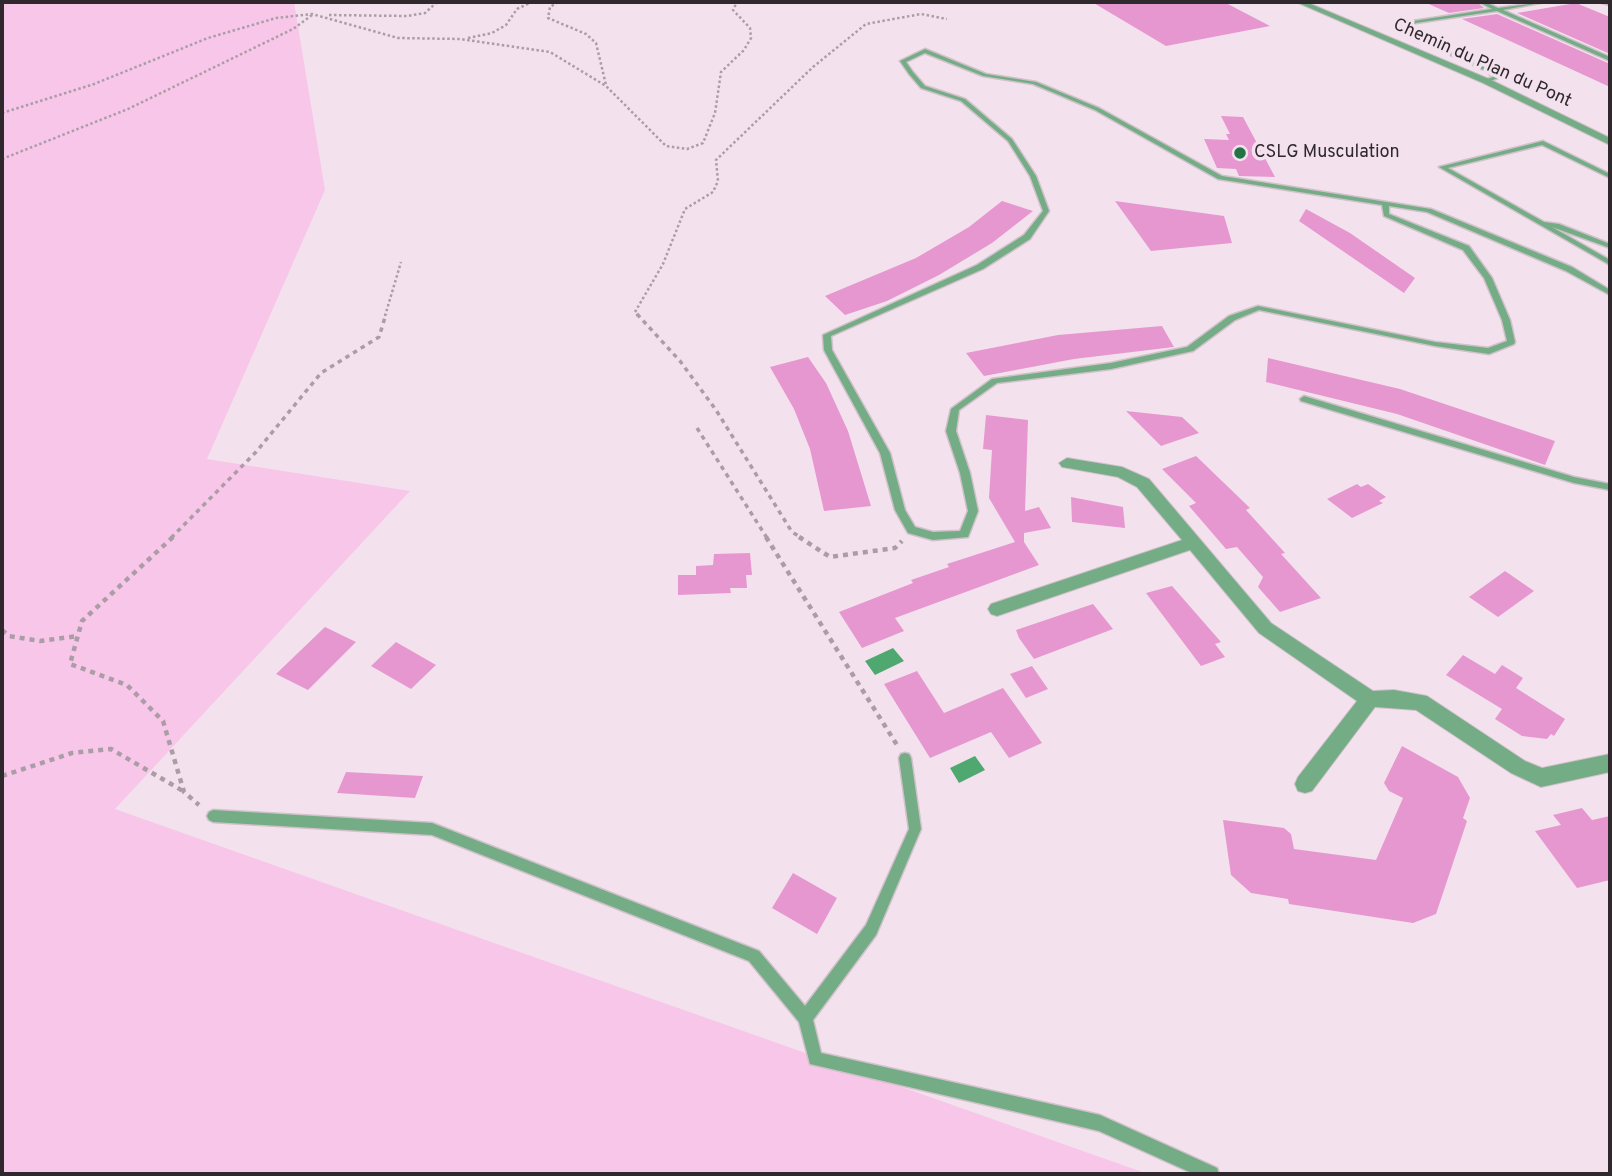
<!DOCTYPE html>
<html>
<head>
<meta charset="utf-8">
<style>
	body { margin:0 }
	#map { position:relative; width:1612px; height:1176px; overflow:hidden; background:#f3e2ed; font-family:Overpass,sans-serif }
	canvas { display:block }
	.frame { position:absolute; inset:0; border:4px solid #2f282d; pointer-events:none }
</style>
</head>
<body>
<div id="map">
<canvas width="1612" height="1176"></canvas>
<div class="frame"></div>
</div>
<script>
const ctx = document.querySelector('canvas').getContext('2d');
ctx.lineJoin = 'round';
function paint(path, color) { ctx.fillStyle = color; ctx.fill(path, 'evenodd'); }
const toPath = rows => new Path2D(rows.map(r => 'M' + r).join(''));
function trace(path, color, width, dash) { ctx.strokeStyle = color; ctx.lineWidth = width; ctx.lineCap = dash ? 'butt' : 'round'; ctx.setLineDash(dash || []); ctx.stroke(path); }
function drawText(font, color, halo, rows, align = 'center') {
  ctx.font = font + ' Overpass,sans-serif'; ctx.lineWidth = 7; ctx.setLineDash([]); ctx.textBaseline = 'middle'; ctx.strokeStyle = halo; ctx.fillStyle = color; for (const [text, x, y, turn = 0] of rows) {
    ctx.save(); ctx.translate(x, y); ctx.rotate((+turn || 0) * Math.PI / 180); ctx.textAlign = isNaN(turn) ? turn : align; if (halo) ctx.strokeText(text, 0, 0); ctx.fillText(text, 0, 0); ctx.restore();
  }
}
const green = toPath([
	[2,2,294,2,325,190,207,459,410,491,115,809,1148,1174,2,1174]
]);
const water = toPath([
	[893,648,904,661,875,675,865,661],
	[975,756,985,770,959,783,950,768]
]);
const building = toPath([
	[1092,2,1224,2,1270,26,1166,46],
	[1424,2,1477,2,1484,8,1449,13],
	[1576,3,1610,17,1610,54,1517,13],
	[1497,14,1610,64,1610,87,1462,19],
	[1221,116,1243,117,1275,177,1239,176,1236,169,1217,168,1204,139,1229,140,1226,134,1230,134],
	[1002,201,1033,211,992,243,939,275,887,301,845,315,825,296,916,258,969,227],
	[1115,201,1224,216,1232,243,1151,251],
	[1306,209,1350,233,1415,278,1404,293,1299,221],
	[1162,326,1174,347,1074,359,984,376,966,353,1058,335],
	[808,357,826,383,848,431,871,506,824,511,810,449,794,409,770,367],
	[1268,358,1400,389,1555,441,1545,465,1397,414,1266,382],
	[1126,411,1182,417,1199,433,1161,446],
	[986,415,1028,420,1025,511,1039,507,1051,528,1024,533,1024,542,1039,565,895,618,904,631,862,648,839,612,913,583,911,580,949,567,947,564,1015,542,989,498,992,450,983,449],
	[1196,456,1250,508,1246,510,1285,553,1281,554,1321,598,1280,612,1258,587,1263,577,1237,547,1226,549,1189,506,1196,503,1162,469],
	[1357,484,1361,487,1368,484,1386,497,1379,501,1383,503,1352,518,1327,499],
	[1071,497,1123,507,1125,528,1072,522],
	[750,553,752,575,746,575,747,588,730,588,731,593,678,595,678,575,696,575,696,566,713,565,714,554],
	[1505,571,1534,591,1498,617,1469,597],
	[1172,586,1221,642,1215,644,1225,657,1201,666,1146,593],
	[1093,604,1113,629,1034,659,1019,638,1016,630],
	[325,627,356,642,308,690,276,674],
	[396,642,436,665,411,689,371,666],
	[1463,655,1495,674,1502,665,1523,678,1516,688,1565,719,1554,736,1551,734,1547,739,1522,736,1495,719,1502,709,1446,675],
	[1032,666,1048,689,1026,698,1010,674],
	[917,671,944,713,1003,688,1042,743,1009,758,991,732,930,758,884,684],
	[1402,746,1458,777,1470,798,1463,818,1467,821,1436,914,1413,923,1289,904,1288,899,1251,893,1231,875,1223,820,1284,828,1291,834,1294,849,1376,860,1403,798,1389,791,1384,783],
	[346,772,423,776,415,798,337,793],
	[1582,808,1592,820,1610,816,1610,880,1577,888,1535,831,1561,825,1553,815],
	[793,873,837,898,817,934,772,908]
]);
const pathFar2 = toPath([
	[558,2,550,7,548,18,586,34,596,43,606,85],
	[329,15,407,16,425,13,437,2],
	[468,38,492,33,506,25,517,9,532,2],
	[2,113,94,84,208,38,276,18,312,14,398,38,460,39,550,52,606,86,666,146,687,149,703,143,715,113,721,72,744,50,751,38,750,28,733,10,737,2],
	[2,159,128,109,293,29,312,15],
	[385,316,401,262],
	[638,316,635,312,663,264,685,209,713,192,718,181,716,160,813,67,866,24,921,14,947,19]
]);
const pathFar1 = toPath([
	[637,314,680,361,716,410,792,532,802,538],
	[697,428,767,538],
	[171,538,256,452,321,373,379,337,386,314]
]);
const path = toPath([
	[173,537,82,621,70,664,127,685,163,721,184,792,199,805],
	[766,537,897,745],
	[799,537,830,557,895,548,902,541],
	[2,630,9,636,40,641,78,636],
	[2,776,72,753,111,749,183,791]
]);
const lane = toPath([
	[1479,2,1485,2,1498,8,1545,2,1503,10,1610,57,1610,61,1497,11,1416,23,1408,27,1409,31,1421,38,1490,69,1500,77,1486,83,1484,82,1484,80,1493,77,1486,71,1417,40,1404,32,1403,25,1413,21,1492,9,1479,2],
	[1602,2,1610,2,1610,5,1602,3,1602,2],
	[925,49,986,74,1036,82,1099,108,1222,176,1431,209,1572,267,1610,290,1610,295,1566,271,1427,212,1389,206,1389,214,1469,246,1492,278,1510,320,1515,342,1514,344,1489,354,1435,346,1259,310,1235,320,1193,351,1111,369,997,383,959,410,956,431,970,473,978,511,968,537,933,540,908,533,895,510,880,453,824,350,823,335,977,265,1024,235,1043,211,1030,176,1008,141,961,101,921,88,909,74,900,61,925,49],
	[925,53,983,76,1033,84,1095,110,1218,179,1382,205,1384,216,1463,250,1484,278,1502,320,1507,341,1488,348,1435,342,1258,306,1229,316,1187,347,1111,363,992,379,951,409,946,431,960,473,968,511,960,531,933,532,915,527,905,510,890,453,832,350,831,336,983,269,1030,239,1049,211,1036,176,1012,139,965,99,925,86,913,72,906,62,925,53],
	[1543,141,1610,174,1610,178,1542,145,1448,168,1544,222,1559,224,1610,244,1610,248,1552,227,1610,260,1610,265,1439,167,1543,141],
	[1304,396,1574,477,1610,484,1610,490,1574,483,1301,401,1300,399,1304,396],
	[905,753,909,754,911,758,921,829,876,935,813,1020,821,1053,1100,1115,1217,1168,1219,1174,1194,1174,1099,1131,810,1064,799,1022,749,961,432,835,213,822,209,820,207,816,209,812,213,810,432,823,759,951,805,1006,866,925,909,829,899,758,901,754,905,753]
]);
const street = toPath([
	[1296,2,1306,2,1489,79,1610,138,1610,145,1483,83,1296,2],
	[1067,458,1122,467,1149,479,1271,623,1373,691,1394,690,1427,696,1525,761,1542,768,1610,754,1610,772,1541,787,1511,773,1416,710,1375,707,1312,791,1305,793,1298,791,1295,784,1298,777,1357,701,1259,633,1190,550,997,616,991,614,988,609,991,604,1182,540,1137,487,1118,477,1062,467,1059,463,1067,458]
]);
const markers = [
	[1240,153,7,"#237445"]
];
const farStreetnames = [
	["Chemin du Plan du Pont",1482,64,24]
];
const farPoinames = [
	["CSLG Musculation",1254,153]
];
paint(green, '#f8c6e9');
paint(water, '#50a871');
paint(building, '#e697d0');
trace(lane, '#d0c1ca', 3);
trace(street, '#d0c1ca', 2);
trace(pathFar2, '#aa9da6', 2.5, [2.5, 2.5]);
trace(pathFar1, '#aa9da6', 3.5, [4.5, 4.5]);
trace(path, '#aa9da6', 4.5, [5, 5]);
paint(lane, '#74ac86');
paint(street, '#74ac86');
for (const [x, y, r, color] of markers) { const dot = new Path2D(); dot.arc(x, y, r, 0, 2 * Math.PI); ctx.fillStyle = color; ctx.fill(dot); trace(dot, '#f3e2ed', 2.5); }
drawText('18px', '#2f282d', '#f3e2ed', farStreetnames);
drawText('18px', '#2f282d', '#f3e2ed', farPoinames, 'left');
</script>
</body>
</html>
